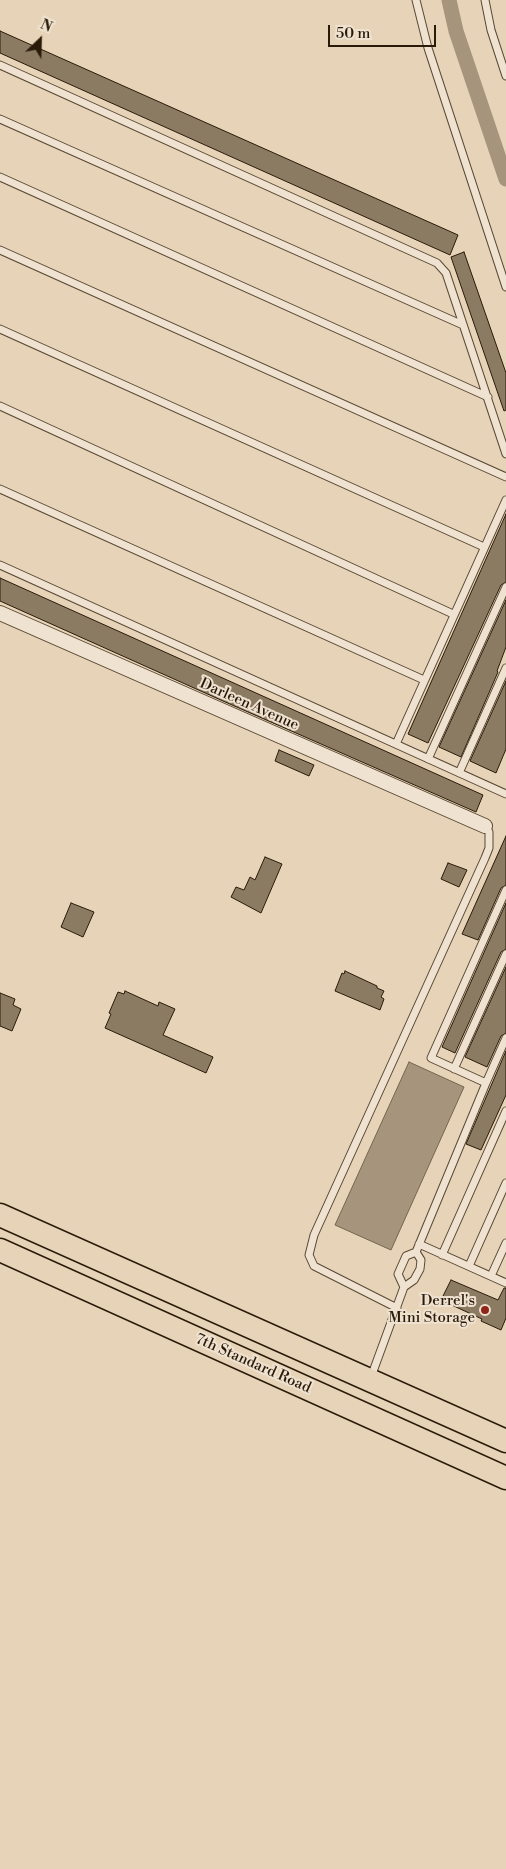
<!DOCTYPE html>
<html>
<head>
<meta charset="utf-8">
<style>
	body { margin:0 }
	#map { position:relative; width:506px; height:1869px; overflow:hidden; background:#e7d3b7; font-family:"Libre Bodoni",serif }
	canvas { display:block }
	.north { position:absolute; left:15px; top:15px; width:50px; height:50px; -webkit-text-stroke:4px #efe2d0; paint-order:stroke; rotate:24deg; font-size:14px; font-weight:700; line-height:20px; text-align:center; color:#2a1b09 }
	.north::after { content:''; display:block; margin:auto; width:18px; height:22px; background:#2a1b09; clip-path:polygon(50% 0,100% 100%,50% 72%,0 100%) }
	.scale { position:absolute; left:328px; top:25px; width:108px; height:22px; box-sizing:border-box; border:2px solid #2a1b09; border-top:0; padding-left:6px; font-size:15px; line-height:18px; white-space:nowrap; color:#2a1b09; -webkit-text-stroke:4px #efe2d0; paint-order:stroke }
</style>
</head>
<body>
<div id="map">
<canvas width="506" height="1869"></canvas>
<div class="north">N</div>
<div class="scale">50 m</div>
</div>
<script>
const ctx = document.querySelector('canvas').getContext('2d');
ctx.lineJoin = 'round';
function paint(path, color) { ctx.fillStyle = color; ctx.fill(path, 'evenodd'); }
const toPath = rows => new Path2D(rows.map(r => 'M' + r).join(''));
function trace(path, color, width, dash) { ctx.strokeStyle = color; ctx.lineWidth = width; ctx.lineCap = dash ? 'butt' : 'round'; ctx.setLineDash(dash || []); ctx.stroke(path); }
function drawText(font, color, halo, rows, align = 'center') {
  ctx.font = font + ' "Libre Bodoni",serif'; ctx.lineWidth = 4; ctx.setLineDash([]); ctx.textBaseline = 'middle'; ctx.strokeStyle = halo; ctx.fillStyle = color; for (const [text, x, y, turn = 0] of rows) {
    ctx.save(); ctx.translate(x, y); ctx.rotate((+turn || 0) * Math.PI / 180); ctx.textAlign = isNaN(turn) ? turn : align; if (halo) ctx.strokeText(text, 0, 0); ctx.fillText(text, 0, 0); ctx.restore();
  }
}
const water = toPath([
	[409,1062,464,1087,391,1250,335,1225,409,1062]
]);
const canal = toPath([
	[449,0,456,31,506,179]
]);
const building = toPath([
	[0,31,458,235,450,255,0,53,0,31],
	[464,252,506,373,506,410,504,411,451,257,464,252],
	[506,514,506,582,501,585,428,743,408,734,506,514],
	[0,578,483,795,476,812,223,701,0,601,0,578],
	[506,600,506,647,497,671,498,672,461,757,439,747,506,600],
	[506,681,506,749,496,773,470,761,506,681],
	[279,750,314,765,309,776,275,761,279,750],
	[506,836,506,885,501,888,478,940,462,934,506,836],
	[265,857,282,864,261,913,231,897,236,887,244,890,250,877,255,880,265,857],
	[448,863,467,870,459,887,441,879,448,863],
	[71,903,94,912,83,937,61,927,71,903],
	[506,903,506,949,501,952,455,1053,442,1047,506,903],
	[506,967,506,1033,501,1036,487,1067,465,1057,506,967],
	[345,971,377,986,377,988,384,991,381,997,384,999,380,1010,335,991,342,973,344,974,345,971],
	[125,991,158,1006,159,1002,175,1009,163,1035,213,1057,206,1073,105,1028,111,1014,109,1013,118,992,124,994,125,991],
	[0,993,15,999,13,1005,21,1009,12,1031,0,1026,0,993],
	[506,1051,506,1095,481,1150,466,1144,506,1051],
	[451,1280,498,1300,504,1288,506,1288,506,1318,501,1330,481,1321,482,1319,443,1301,445,1297,443,1296,451,1280]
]);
const service = toPath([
	[416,0,428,48,506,287],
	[485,0,491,30,506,76],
	[0,65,437,263,446,273,506,454],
	[0,119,463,325],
	[0,177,488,397],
	[0,250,506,477],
	[0,329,484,547],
	[0,406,453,614],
	[0,489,424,680],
	[0,565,506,794],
	[396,744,506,500],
	[428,759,506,587],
	[459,773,506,668],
	[454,1069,506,954],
	[486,1083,431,1058,506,890],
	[419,1244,506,1283],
	[442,1255,506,1111],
	[469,1266,506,1183],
	[491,1276,506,1243],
	[404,1287,398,1274,406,1256,416,1252,486,1083,506,1038],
	[397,1308,314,1266,309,1255,314,1235,485,858,489,848,489,832,485,826],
	[371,1377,404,1287,414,1280,420,1269,421,1260,416,1252]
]);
const minor = toPath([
	[0,613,485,826]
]);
const primary = toPath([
	[0,1215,506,1441],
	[0,1250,506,1478]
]);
const markers = [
	[485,1310,5,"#8f2418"]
];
const streetNames = [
	["Darleen Avenue",249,705,24],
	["7th Standard Road",253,1364,24]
];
const poiNames = [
	["Derrel's",475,1301],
	["Mini Storage",475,1318]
];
paint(water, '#a7947c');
trace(water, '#75644e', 1);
trace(canal, '#a7947c', 15);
paint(building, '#8c7b63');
trace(building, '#2a1b09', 1);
trace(service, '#594934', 9);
trace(minor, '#594934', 16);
trace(primary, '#2a1b09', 25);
trace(service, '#efe2d0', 7);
trace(minor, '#efe2d0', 14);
trace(primary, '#e7d3b7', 22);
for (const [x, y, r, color] of markers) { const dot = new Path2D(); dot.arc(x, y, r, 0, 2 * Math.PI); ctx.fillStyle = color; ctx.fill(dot); trace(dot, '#efe2d0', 2); }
drawText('15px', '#2a1b09', '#efe2d0', streetNames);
drawText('15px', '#2a1b09', '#efe2d0', poiNames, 'right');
</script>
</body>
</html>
